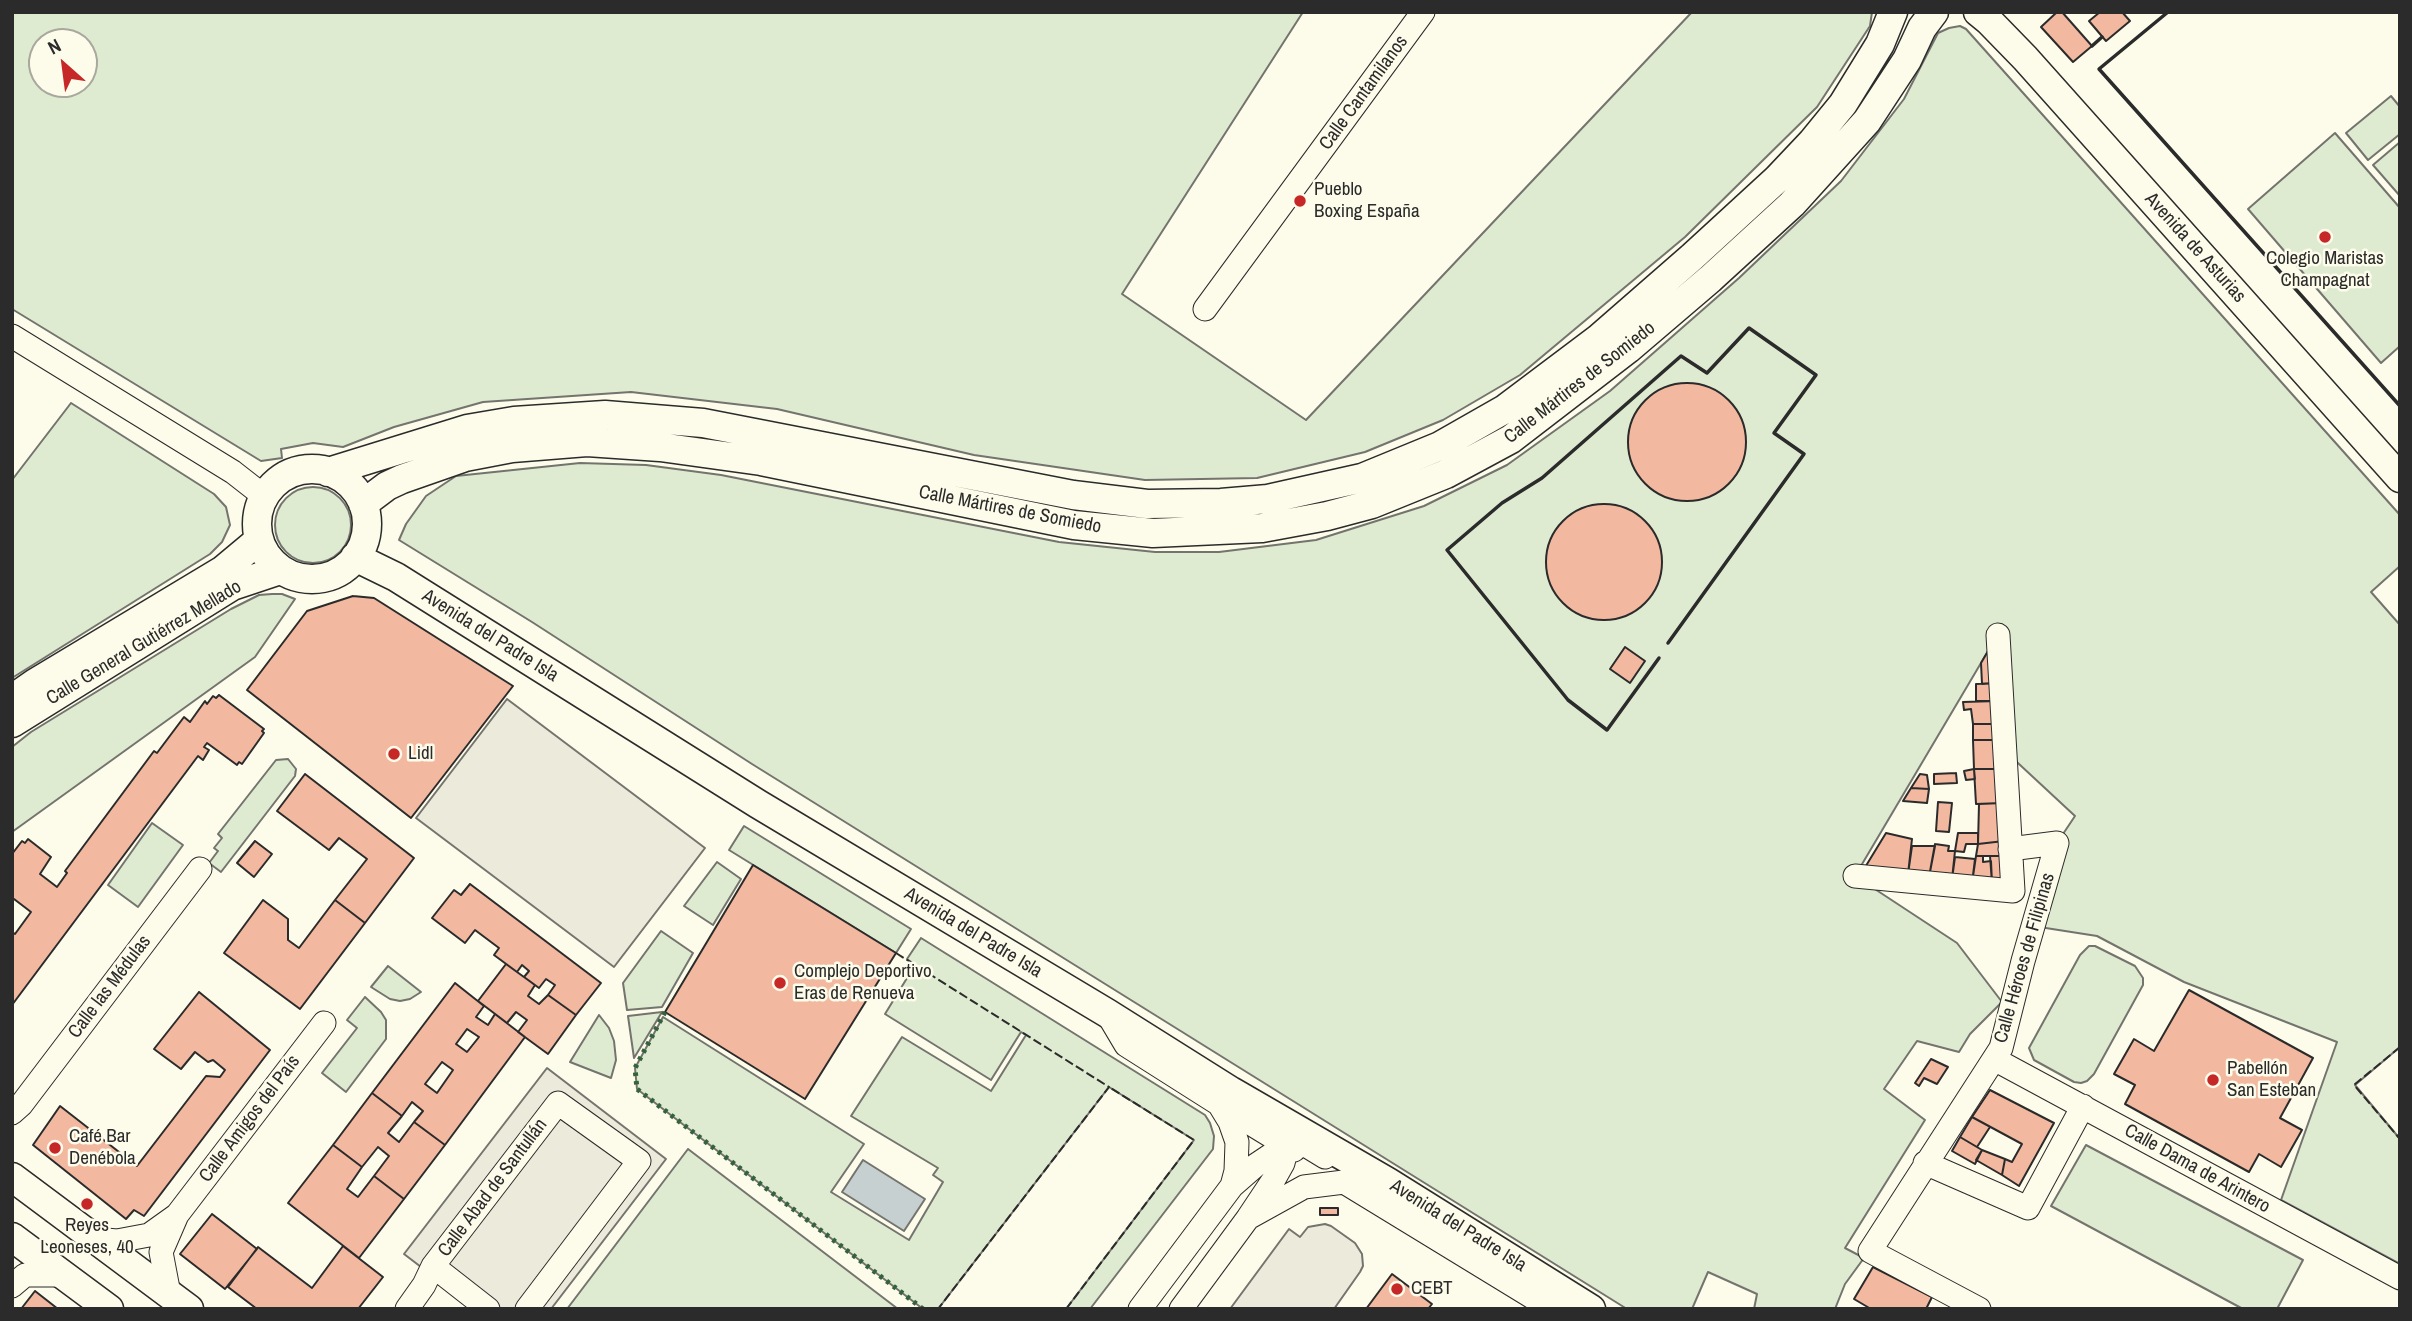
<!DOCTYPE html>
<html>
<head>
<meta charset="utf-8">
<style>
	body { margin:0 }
	#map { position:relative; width:2412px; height:1321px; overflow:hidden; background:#fdfbea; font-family:"Archivo Narrow",sans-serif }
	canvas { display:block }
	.frame { position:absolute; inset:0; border:14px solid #2b2b2b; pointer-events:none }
	.north { position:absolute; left:28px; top:28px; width:70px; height:70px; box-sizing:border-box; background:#fdfbea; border:2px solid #a9a89e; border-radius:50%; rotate:332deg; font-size:19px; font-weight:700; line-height:28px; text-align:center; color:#2b2b2b }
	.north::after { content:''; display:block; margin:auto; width:24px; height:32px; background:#c62828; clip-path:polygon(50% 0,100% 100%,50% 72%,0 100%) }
</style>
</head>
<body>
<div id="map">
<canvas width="2412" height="1321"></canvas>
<div class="frame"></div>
<div class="north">N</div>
</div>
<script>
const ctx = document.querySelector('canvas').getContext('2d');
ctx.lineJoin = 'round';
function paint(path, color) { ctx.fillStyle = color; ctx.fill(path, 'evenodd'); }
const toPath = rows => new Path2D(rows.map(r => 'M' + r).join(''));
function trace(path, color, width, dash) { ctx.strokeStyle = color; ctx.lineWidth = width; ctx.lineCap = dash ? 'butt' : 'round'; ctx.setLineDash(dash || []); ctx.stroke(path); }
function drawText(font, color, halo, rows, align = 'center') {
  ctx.font = font + ' "Archivo Narrow",sans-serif'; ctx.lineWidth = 5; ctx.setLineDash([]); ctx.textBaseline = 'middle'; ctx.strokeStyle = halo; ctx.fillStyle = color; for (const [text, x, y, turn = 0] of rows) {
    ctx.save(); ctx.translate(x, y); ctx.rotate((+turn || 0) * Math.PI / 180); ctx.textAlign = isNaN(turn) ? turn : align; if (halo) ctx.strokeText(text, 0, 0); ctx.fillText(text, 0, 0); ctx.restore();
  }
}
const green = toPath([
	[12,12,1303,12,1122,294,1306,420,1692,12,1872,12,1870,26,1817,107,1685,237,1520,375,1443,420,1365,452,1257,478,1145,480,974,455,777,409,631,392,483,402,394,427,343,447,313,443,281,449,282,458,261,461,12,309,12,12],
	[42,42,84,42,84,84,42,84,42,42],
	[1960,26,1966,29,2400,515,2400,566,2371,592,2400,625,2400,1047,2355,1085,2400,1139,2400,1264,2281,1200,2337,1042,2184,982,2097,936,2033,926,2057,843,2075,816,2005,751,1994,641,1855,876,1957,943,2002,1002,1970,1034,1959,1052,1917,1041,1884,1089,1925,1120,1845,1248,1864,1258,1845,1284,1835,1309,1754,1309,1757,1294,1708,1272,1692,1309,1627,1309,752,764,532,622,399,540,406,524,426,496,456,476,580,463,646,465,721,475,1059,542,1155,552,1219,552,1316,540,1424,506,1507,465,1610,391,1739,278,1841,181,1904,99,1938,33,1949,28,1960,26],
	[2391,96,2400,107,2400,134,2368,160,2346,133,2391,96],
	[2335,133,2400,208,2400,346,2381,363,2248,209,2335,133],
	[2400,142,2400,196,2373,165,2400,142],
	[71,403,214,494,226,507,230,525,222,542,210,554,12,678,12,480,71,403],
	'275 525a38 38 0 1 1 76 0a38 38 0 1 1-76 0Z',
	[272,594,282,594,295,599,255,657,12,832,12,747,31,732,231,609,259,595,272,594],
	[288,759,296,769,295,776,221,872,209,863,218,851,214,848,222,838,218,834,276,760,288,759],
	[152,823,183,845,138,907,108,885,152,823],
	[744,826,911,929,896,953,729,850,744,826],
	[717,862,741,879,713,925,684,906,717,862],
	[661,931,693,953,662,1007,627,1010,623,983,661,931],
	[921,938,1205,1115,1210,1123,1214,1136,1213,1149,1090,1309,1066,1309,1194,1140,1109,1087,938,1309,923,1309,637,1089,635,1068,663,1017,864,1144,831,1192,909,1240,943,1182,933,1175,938,1168,851,1116,902,1037,991,1091,1026,1035,1021,1032,991,1080,885,1014,915,965,907,959,921,938],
	[2089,946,2095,946,2135,966,2143,978,2143,985,2094,1074,2087,1081,2081,1083,2074,1082,2034,1060,2029,1048,2080,955,2089,946],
	[388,966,421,992,410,999,400,1001,390,999,371,987,388,966],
	[365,997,381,1012,386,1020,386,1039,346,1092,322,1073,357,1028,347,1020,365,997],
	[662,1012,634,1058,628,1016,662,1012],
	[599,1015,609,1028,614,1041,616,1060,611,1078,570,1062,599,1015],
	[2086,1145,2303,1260,2277,1309,2243,1309,2051,1206,2086,1145],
	[688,1149,898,1309,567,1309,688,1149]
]);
const parking = toPath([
	[507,699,705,848,614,967,416,818,507,699],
	[547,1068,666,1159,551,1309,476,1309,404,1254,547,1068],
	[1325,1224,1331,1226,1355,1243,1362,1254,1363,1266,1360,1272,1334,1309,1230,1309,1289,1229,1300,1237,1308,1227,1325,1224]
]);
const water = toPath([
	[863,1160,925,1199,904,1231,842,1192,863,1160]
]);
const building = toPath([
	[2057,12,2062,12,2092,46,2073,62,2041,27,2057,12],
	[2100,12,2122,12,2130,21,2106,41,2089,21,2100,12],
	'1628 442a59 59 0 1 1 118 0a59 59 0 1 1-118 0Z',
	'1546 562a58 58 0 1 1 116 0a58 58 0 1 1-116 0Z',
	[353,596,374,598,513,686,411,818,247,690,307,611,353,596],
	[1994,641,1996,683,1982,684,1981,663,1994,641],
	[1625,647,1645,661,1630,683,1610,669,1625,647],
	[1996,683,1997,701,1976,701,1976,684,1996,683],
	[219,695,264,729,262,731,264,733,242,764,239,762,237,765,207,743,204,747,209,750,203,760,198,756,12,1005,12,932,15,934,31,912,14,899,12,901,12,854,22,841,25,843,28,839,51,857,40,874,57,887,67,873,65,871,154,751,157,753,184,717,190,722,205,701,207,704,213,696,216,698,219,695],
	[1997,701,1998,724,1973,724,1971,709,1964,710,1963,702,1997,701],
	[1973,724,1998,724,1999,740,1973,740,1973,724],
	[1973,740,1999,740,2001,769,1974,769,1973,740],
	[1974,769,2001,769,2002,803,1976,804,1974,769],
	[1974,769,1975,779,1966,780,1964,771,1974,769],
	[1956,773,1957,783,1934,784,1934,774,1956,773],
	[305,774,414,858,365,923,335,900,367,859,339,838,329,850,277,811,305,774],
	[1920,774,1927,775,1929,789,1911,788,1920,774],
	[1911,788,1929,789,1927,803,1903,801,1911,788],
	[1938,802,1952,803,1949,832,1936,831,1938,802],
	[2002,803,2004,841,1978,844,1979,804,2002,803],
	[1886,833,1912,839,1908,874,1864,869,1886,833],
	[1958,833,1978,833,1978,844,1966,844,1964,852,1955,851,1958,833],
	[255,841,272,854,254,877,237,863,255,841],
	[2004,841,2005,856,1976,856,1978,844,2004,841],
	[1935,844,1949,846,1948,851,1955,851,1952,879,1929,877,1935,844],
	[1912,846,1935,846,1929,877,1908,874,1912,846],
	[1976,856,1983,856,1983,862,1991,861,1992,883,1972,883,1976,856],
	[1990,856,2005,856,2007,883,1992,883,1990,856],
	[1955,857,1975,859,1972,883,1952,879,1955,857],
	[753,865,896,953,805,1099,665,1012,753,865],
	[470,884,601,983,576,1015,548,995,555,985,546,979,539,988,524,977,529,971,522,965,517,972,494,955,499,948,475,930,465,943,432,918,454,890,461,895,470,884],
	[263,900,288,919,288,940,299,948,335,900,365,923,300,1009,224,953,263,900],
	[506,964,535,985,528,996,539,1004,548,995,576,1015,548,1054,518,1032,527,1020,516,1012,507,1023,478,1001,506,964],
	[455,983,484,1006,476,1017,488,1025,495,1014,525,1037,445,1145,414,1122,423,1111,412,1102,402,1116,372,1093,455,983],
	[467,1029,479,1037,467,1052,456,1044,467,1029],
	[442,1062,453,1070,437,1093,425,1084,442,1062],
	[2189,990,2313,1058,2280,1118,2302,1130,2281,1167,2259,1154,2249,1172,2125,1104,2135,1085,2114,1074,2134,1039,2154,1051,2189,990],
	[199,992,270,1050,144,1216,134,1210,126,1219,33,1145,60,1106,137,1166,206,1076,220,1077,225,1070,213,1060,208,1062,195,1052,181,1069,154,1049,199,992],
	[1931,1059,1948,1067,1937,1084,1924,1078,1919,1086,1915,1083,1931,1059],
	[1990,1090,2054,1123,2019,1186,2002,1175,2005,1159,2012,1162,2022,1144,1972,1117,1990,1090],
	[372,1093,402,1116,388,1133,399,1142,414,1122,445,1145,404,1199,374,1176,389,1156,378,1147,362,1167,333,1145,372,1093],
	[1972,1117,1990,1127,1977,1147,1960,1137,1972,1117],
	[1960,1137,1982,1150,1975,1164,1952,1151,1960,1137],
	[333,1145,362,1167,347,1189,358,1197,374,1176,404,1199,359,1258,288,1203,333,1145],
	[1982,1150,2005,1159,2002,1175,1976,1160,1982,1150],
	[1320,1208,1338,1208,1338,1215,1320,1215,1320,1208],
	[212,1214,257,1249,225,1289,180,1254,212,1214],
	[343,1246,383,1277,358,1309,257,1309,228,1287,258,1247,312,1288,343,1246],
	[1873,1267,1932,1297,1926,1309,1871,1309,1854,1299,1873,1267],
	[1392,1274,1432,1304,1428,1309,1366,1309,1392,1274],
	[35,1291,58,1309,21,1309,35,1291]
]);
const minor = toPath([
	[1205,309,1423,12],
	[12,336,233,472,265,497],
	[1855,876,2013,891,1998,635],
	[1107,1013,1126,1045,1219,1104,1230,1122,1237,1142,1236,1171,1232,1186],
	[1994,1059,2400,1278],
	[1222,1106,1294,1150],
	[12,1113,21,1105,200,869],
	[1925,1163,2028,1208,2083,1106],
	[1248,1218,1304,1187,1344,1182,1552,1309],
	[95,1239,117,1241,149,1235,177,1215],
	[433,1266,488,1309],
	[12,1286,25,1275,63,1275],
	[169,1294,161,1252,177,1215,324,1023],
	[407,1309,424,1285,433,1266,558,1103,639,1161,527,1309],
	[1140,1309,1232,1186,1256,1165,1274,1153,1298,1145,1307,1146,1325,1157],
	[1181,1309,1248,1218,1274,1179,1283,1163,1287,1147,1285,1139],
	[1979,1309,1870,1251,2001,1048,2023,961,2057,843,2010,849]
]);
const major = toPath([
	[1978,12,1989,21,2025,58,2400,478],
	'257 524a55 55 0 1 1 110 0a55 55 0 1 1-110 0Z',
	[328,472,467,429,514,421,605,415,703,423,1073,495,1147,504,1221,503,1268,499,1362,478,1440,446,1505,409,1598,339,1692,257,1777,179,1812,142,1843,104,1880,44,1893,12],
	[363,504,387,486,402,479,465,457,512,448,587,442,660,447,761,461,1074,525,1153,533,1262,528,1327,516,1372,504,1446,474,1511,439,1628,349,1710,279,1792,204,1867,121,1907,60,1922,28,1934,12],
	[355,557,396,577,758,804,1107,1013,1231,1091,1388,1182,1591,1309],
	[12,699,35,683,223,570,259,540],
	[12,723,232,586,280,570],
	[12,1177,189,1309],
	[12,1237,109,1309]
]);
const hedge = toPath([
	[665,1012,635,1068,637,1089,923,1309]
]);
const fence = toPath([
	[896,953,1109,1087,938,1309],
	[2400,1047,2354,1085,2400,1139],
	[1066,1309,1194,1140,1109,1087]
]);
const wall = toPath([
	[2030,12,2032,12],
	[2168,12,2099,69,2400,406],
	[2092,46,2102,37],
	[1659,658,1607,730,1568,700,1447,550,1502,503,1542,478,1681,356,1707,373,1749,328,1816,375,1774,433,1804,454,1668,643]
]);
const markers = [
	[1300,201,7,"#c62828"],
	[2325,237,7,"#c62828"],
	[394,754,7,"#c62828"],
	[780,983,7,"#c62828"],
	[2213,1080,7,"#c62828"],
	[55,1148,7,"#c62828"],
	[87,1204,7,"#c62828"],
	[1397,1289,7,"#c62828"]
];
const streetNames = [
	["Calle Cantamilanos",1364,93,-54],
	["Avenida de Asturias",2195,248,48],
	["Calle Mártires de Somiedo",1580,383,-38],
	["Calle Mártires de Somiedo",1010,510,11],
	["Avenida del Padre Isla",490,636,32],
	["Calle General Gutiérrez Mellado",144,643,-31],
	["Avenida del Padre Isla",973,933,31],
	["Calle Héroes de Filipinas",2025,958,-74],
	["Calle las Médulas",110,987,-53],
	["Calle Amigos del País",250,1119,-53],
	["Calle Dama de Arintero",2197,1169,29],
	["Calle Abad de Santullán",493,1188,-53],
	["Avenida del Padre Isla",1458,1226,32]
];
const poiNames = [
	["Pueblo",1314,190],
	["Boxing España",1314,212],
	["Colegio Maristas",2325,259,"center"],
	["Champagnat",2325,281,"center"],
	["Lidl",408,754],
	["Complejo Deportivo",794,972],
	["Eras de Renueva",794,994],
	["Pabellón",2227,1069],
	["San Esteban",2227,1091],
	["Café Bar",69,1137],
	["Denébola",69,1159],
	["Reyes",87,1226,"center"],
	["Leoneses, 40",87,1248,"center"],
	["CEBT",1411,1289]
];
paint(green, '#deebd1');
trace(green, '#74746e', 2);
paint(parking, '#eceadb');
trace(parking, '#74746e', 2);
paint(water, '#c7d0d0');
trace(water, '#74746e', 2);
paint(building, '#f2b8a0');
trace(building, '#2b2b2b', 2);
trace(minor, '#2b2b2b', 25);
trace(major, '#2b2b2b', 31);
trace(minor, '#fdfbea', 23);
trace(major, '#fdfbea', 28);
trace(hedge, '#34623c', 5, [3.5, 5]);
trace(fence, '#2b2b2b', 2, [9, 3.5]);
trace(wall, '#2b2b2b', 3.5);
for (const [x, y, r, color] of markers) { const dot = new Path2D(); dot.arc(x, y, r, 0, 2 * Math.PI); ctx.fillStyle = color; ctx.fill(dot); trace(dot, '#fdfbea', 2.5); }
drawText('19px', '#2b2b2b', '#fdfbea', streetNames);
drawText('19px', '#2b2b2b', '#fdfbea', poiNames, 'left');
</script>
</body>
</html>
